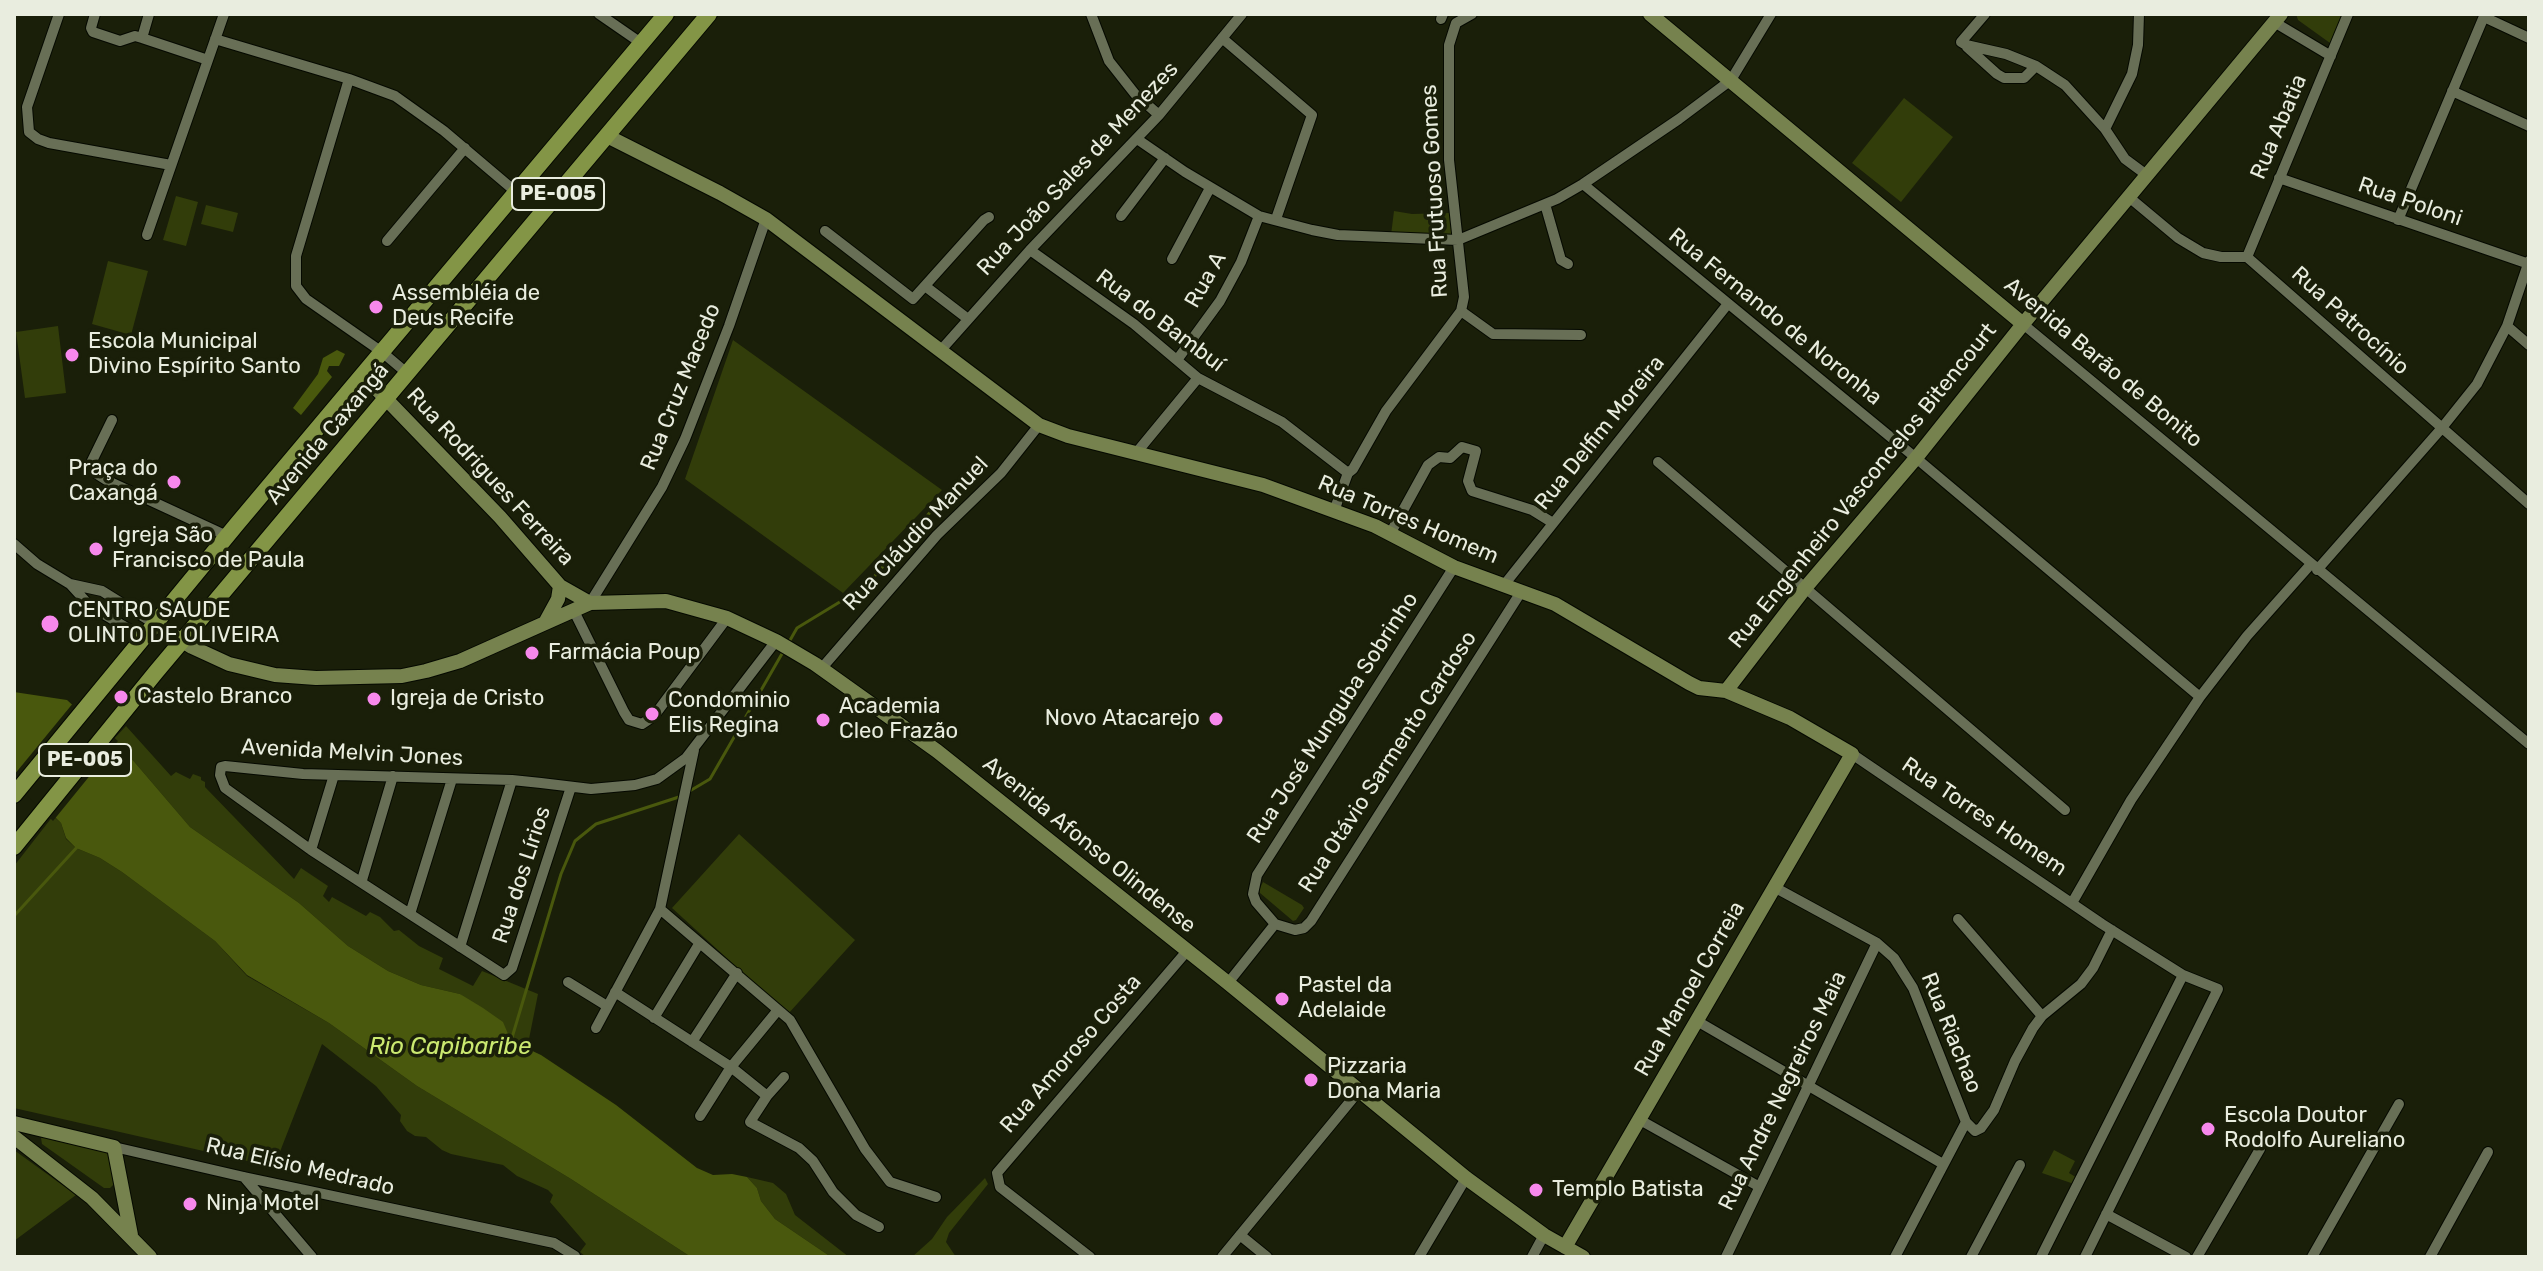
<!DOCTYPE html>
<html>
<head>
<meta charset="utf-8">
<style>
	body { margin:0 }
	#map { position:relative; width:2543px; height:1271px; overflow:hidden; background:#1a1f09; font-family:Rubik,sans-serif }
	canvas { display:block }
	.frame { position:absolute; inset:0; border:16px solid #e9eddf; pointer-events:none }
</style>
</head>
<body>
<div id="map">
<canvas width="2543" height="1271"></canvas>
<div class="frame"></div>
</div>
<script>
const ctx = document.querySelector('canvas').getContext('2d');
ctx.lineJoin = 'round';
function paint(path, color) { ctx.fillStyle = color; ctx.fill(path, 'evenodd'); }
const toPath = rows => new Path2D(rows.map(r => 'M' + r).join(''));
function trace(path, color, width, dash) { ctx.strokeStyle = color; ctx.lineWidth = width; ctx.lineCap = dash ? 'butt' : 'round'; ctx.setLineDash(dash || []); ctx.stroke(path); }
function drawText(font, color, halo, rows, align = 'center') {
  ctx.font = font + ' Rubik,sans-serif'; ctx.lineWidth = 7; ctx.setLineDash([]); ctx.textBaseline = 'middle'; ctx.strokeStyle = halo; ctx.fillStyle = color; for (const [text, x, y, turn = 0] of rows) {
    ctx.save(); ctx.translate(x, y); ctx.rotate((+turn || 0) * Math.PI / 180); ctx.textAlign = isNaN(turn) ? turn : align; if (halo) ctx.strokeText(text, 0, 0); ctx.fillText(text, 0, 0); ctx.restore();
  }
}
const green = toPath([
	[2296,14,2344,14,2330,43,2298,20],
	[1904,98,1953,137,1901,202,1852,163],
	[176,196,198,202,186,246,163,240],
	[206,205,238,213,233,232,201,224],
	[1394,211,1412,214,1450,213,1452,234,1391,235],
	[108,261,148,271,131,335,92,324],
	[58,326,66,393,25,398,16,332],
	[733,340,942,490,843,593,685,479],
	[126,726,171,776,176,772,190,779,193,774,201,777,201,780,205,782,205,787,294,879,301,868,328,886,323,896,329,902,332,897,366,916,370,912,380,917,394,931,399,930,419,946,443,958,439,969,473,986,482,971,538,994,527,1049,511,1041,460,994,421,985,388,971,348,946,299,903,190,827,131,758,112,741],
	[53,816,61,823,66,839,76,848,100,858,122,872,215,941,247,976,329,1023,417,1086,571,1179,691,1257,586,1257,580,1252,586,1244,550,1202,553,1195,548,1190,517,1176,503,1165,451,1154,442,1150,426,1137,415,1136,407,1131,400,1121,401,1115,376,1086,322,1044,274,1167,14,1108,14,866],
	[739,834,855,940,788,1014,672,908],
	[1263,882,1302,905,1304,908,1296,920,1293,921,1260,893,1259,890],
	[44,1137,107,1148,116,1182,110,1188,104,1188,42,1144,41,1138],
	[14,1150,76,1195,14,1241],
	[2054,1150,2075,1161,2069,1173,2079,1179,2074,1184,2042,1173],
	[747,1177,773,1183,786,1194,795,1215,849,1257,831,1257,775,1219,761,1201,757,1188],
	[985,1178,988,1184,949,1233,946,1242,956,1257,912,1257,932,1239,947,1217]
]);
const water = toPath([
	[337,350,345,354,339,366,329,366,327,371,332,377,301,415,293,408,318,374,323,358],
	[14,692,67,700,131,758,190,827,299,903,348,946,388,971,421,985,460,994,483,1008,503,1022,511,1041,541,1055,616,1105,697,1168,713,1175,732,1174,747,1177,757,1188,761,1201,775,1219,831,1257,691,1257,571,1179,417,1086,329,1023,247,975,215,941,122,872,100,858,76,848,66,838,61,823,14,777]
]);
const pier = toPath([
	[74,702,118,741,53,821,14,783,14,775]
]);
const stream = toPath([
	[789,642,797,628,866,586,939,502,966,480],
	[688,792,710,779,783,652],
	[14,916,79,845],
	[511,1041,561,874,575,841,596,824,682,796]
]);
const street = toPath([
	[59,14,27,107,29,132,38,139,49,143,171,165],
	[95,14,91,28,93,32,120,41,135,36,142,38,208,60],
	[599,14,641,43],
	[1091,14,1109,61,1135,94,1159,115],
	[1985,14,1961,42,1966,45,2006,54,2036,66,2065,85,2105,129,2125,159,2148,176],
	[2484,17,2529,38],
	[1441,19,1443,14],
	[2274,22,2331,56],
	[142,38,149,14],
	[1222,38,1312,115,1276,219],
	[215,39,349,79,395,96,444,131,516,192],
	[1967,47,1997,74,2004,78,2024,78,2036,66],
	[349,79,296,256,296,286,306,299,382,352,408,374],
	[2452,91,2529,126],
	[2105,129,2132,74,2138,45,2139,14],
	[1137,139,1185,172,1259,216,1312,230,1338,235,1458,240,1557,199,1583,184,1679,119,1731,80,1771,14],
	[2279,178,2529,264],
	[1583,184,1916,458,2200,697],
	[2130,198,2178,238,2203,253,2221,257,2247,257,2529,504],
	[1545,204,1561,260,1568,264],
	[1121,216,1165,158],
	[2398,220,2485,14],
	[825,231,913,299,984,220,989,217],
	[147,235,224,14],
	[387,241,465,148],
	[1030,250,1134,324,1198,378,1282,422,1348,473],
	[2247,257,2348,14],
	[1172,259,1210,188],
	[925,286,968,319],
	[1461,311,1493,334,1581,335],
	[2023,324,2529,744],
	[2507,326,2529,345],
	[941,350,1030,250,1159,115,1242,14],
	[1177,360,1220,301,1241,262,1259,216],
	[112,420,90,465,97,474,108,481,227,536],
	[1137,452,1198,378],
	[1658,462,2065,810],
	[1334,511,1348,473,1353,469,1386,411,1461,311,1464,297,1449,160,1449,45,1456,23,1472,14],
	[1390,534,1428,465,1439,457,1450,458,1462,447,1476,451,1468,481,1472,491,1532,510,1553,523],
	[14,544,37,564,70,584,102,591,155,624],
	[1454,567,1257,875,1253,894,1256,902,1275,924,1295,930,1304,928,1311,921,1521,592],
	[2317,570,2441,429,2477,384,2507,326,2529,261],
	[70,584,90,606,144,638],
	[1504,585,1727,305],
	[590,603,662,487,685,439,729,326,766,219],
	[573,609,624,712,629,720,642,724,654,716,727,618],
	[821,669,937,535,1001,473,1039,425],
	[1852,754,2102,924,2183,975,2218,989,2085,1257],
	[571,787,512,968,504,975,311,850,225,788,220,775,221,767,225,766,303,774,512,780,541,783,591,789,635,785,657,779,686,758,776,641],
	[311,850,334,775],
	[362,880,393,776],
	[1774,887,1877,943,1894,958,1913,988,1966,1122,1975,1131,1981,1128,1994,1110,2015,1061,2033,1028,2042,1016,2081,984,2093,968,2112,930],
	[2072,903,2131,800,2200,697,2247,636,2311,564],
	[660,909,790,1020,865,1149,890,1182,936,1197],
	[410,914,452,779],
	[1958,919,2042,1016],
	[460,947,512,780],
	[568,982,607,1006],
	[1228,983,1275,924],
	[615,992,731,1067,767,1096],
	[654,1018,699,944],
	[1697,1021,1943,1164],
	[596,1028,660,909,694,750],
	[692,1042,737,973],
	[784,1077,767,1096,750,1122,799,1148,813,1161,833,1192,856,1215,879,1227],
	[700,1116,731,1067,778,1010],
	[1640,1120,1758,1186],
	[114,1147,244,1177,554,1243,575,1256],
	[244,1177,312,1257],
	[2106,1214,2186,1257],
	[1240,1235,1267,1257],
	[1090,1257,1000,1187,997,1173,1187,951],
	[1222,1257,1358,1092],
	[1419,1257,1466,1178],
	[1532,1257,1544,1235],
	[1726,1257,1877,943],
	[1895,1257,1966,1122],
	[1971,1257,2020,1165],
	[2041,1257,2183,975],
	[2197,1257,2260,1149],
	[2312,1257,2399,1104],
	[2430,1257,2488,1152]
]);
const secondary = toPath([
	[1650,14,2023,324],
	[607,136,720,193,766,219,1039,425,1068,436,1263,485,1375,526,1454,567,1555,604,1689,683,1699,688,1726,691,1790,718,1852,754,1565,1247],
	[363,375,500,517,560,586,590,603],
	[546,621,558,599,560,586],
	[155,624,192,647,229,664,275,675,316,678,402,676,426,671,460,661,590,603,666,601,727,618,776,641,815,664,937,751,1228,983,1466,1178,1544,1235,1583,1257],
	[1726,691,1806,587,1916,458,2023,324,2281,14],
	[14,1123,114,1147,131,1235],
	[14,1137,92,1198,150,1257]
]);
const primary = toPath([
	[14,795,237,524,666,14],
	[14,847,156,672,709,14]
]);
const markers = [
	[376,307,8,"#f788ec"],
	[72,355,8,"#f788ec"],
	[174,482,8,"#f788ec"],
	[96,549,8,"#f788ec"],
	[50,624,10,"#f788ec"],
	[532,653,8,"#f788ec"],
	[121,697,8,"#f788ec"],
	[374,699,8,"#f788ec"],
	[652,714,8,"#f788ec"],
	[1216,719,8,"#f788ec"],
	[823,720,8,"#f788ec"],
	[1282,999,8,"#f788ec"],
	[1311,1080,8,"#f788ec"],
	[2208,1129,8,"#f788ec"],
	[1536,1190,8,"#f788ec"],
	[190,1204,8,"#f788ec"]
];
const shields = [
	[558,194,92],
	[85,760,92]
];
const shieldNames = [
	["PE-005",558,194],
	["PE-005",85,760]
];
const streetNames = [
	["Rua Abatia",2279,127,-67],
	["Rua João Sales de Menezes",1078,169,-47],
	["Rua Frutuoso Gomes",1435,191,-93],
	["Rua Poloni",2410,202,19],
	["Rua A",1206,280,-60],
	["Rua Fernando de Noronha",1775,317,39],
	["Rua do Bambuí",1160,321,37],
	["Rua Patrocínio",2350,321,42],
	["Avenida Barão de Bonito",2103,363,40],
	["Rua Cruz Macedo",681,387,-68],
	["Rua Delfim Moreira",1600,433,-51],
	["Avenida Caxangá",328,434,-50],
	["Rua Rodrigues Ferreira",490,477,47],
	["Rua Engenheiro Vasconcelos Bitencourt",1863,486,-51],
	["Rua Torres Homem",1408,520,23],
	["Rua Cláudio Manuel",916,534,-47],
	["Rua José Munguba Sobrinho",1333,718,-57],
	["Avenida Melvin Jones",352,753,3],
	["Rua Otávio Sarmento Cardoso",1388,762,-57],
	["Rua Torres Homem",1984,817,34],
	["Avenida Afonso Olindense",1089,845,39],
	["Rua dos Lírios",522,875,-72],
	["Rua Manoel Correia",1690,989,-60],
	["Rua Riachao",1951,1033,68],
	["Rua Amoroso Costa",1071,1054,-49],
	["Rua Andre Negreiros Maia",1783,1091,-64],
	["Rua Elísio Medrado",300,1167,13]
];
const poiNames = [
	["Assembléia de",392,294],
	["Deus Recife",392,319],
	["Escola Municipal",88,342],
	["Divino Espírito Santo",88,367],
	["Praça do",158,469,"right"],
	["Caxangá",158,494,"right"],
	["Igreja São",112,536],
	["Francisco de Paula",112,561],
	["CENTRO SAUDE",68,611],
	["OLINTO DE OLIVEIRA",68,636],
	["Farmácia Poup",548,653],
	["Castelo Branco",137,697],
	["Igreja de Cristo",390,699],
	["Condominio",668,701],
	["Elis Regina",668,726],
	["Academia",839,707],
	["Cleo Frazão",839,732],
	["Novo Atacarejo",1200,719,"right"],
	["Pastel da",1298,986],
	["Adelaide",1298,1011],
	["Pizzaria",1327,1067],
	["Dona Maria",1327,1092],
	["Escola Doutor",2224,1116],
	["Rodolfo Aureliano",2224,1141],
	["Templo Batista",1552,1190],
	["Ninja Motel",206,1204]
];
const waterNames = [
	["Rio Capibaribe",450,1047]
];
paint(green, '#323d0a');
paint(water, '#49580d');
paint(pier, '#1a1f09');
trace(stream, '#49580d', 3);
trace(street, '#050900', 12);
trace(secondary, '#050900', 16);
trace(primary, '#050900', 18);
trace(street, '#686f56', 10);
trace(secondary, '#76824e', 14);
trace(primary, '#839546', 16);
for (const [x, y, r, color] of markers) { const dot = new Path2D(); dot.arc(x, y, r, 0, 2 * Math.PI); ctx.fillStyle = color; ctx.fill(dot); trace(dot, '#1a1f09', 3); }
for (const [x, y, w] of shields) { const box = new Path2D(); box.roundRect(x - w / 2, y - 16, w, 32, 6); ctx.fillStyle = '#1a1f09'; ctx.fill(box); trace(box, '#e9eddf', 2); }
drawText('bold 20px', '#e9eddf', null, shieldNames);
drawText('22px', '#e9eddf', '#1a1f09', streetNames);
drawText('22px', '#e9eddf', '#1a1f09', poiNames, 'left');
drawText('italic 24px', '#cbe970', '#1a1f09', waterNames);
</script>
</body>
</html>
